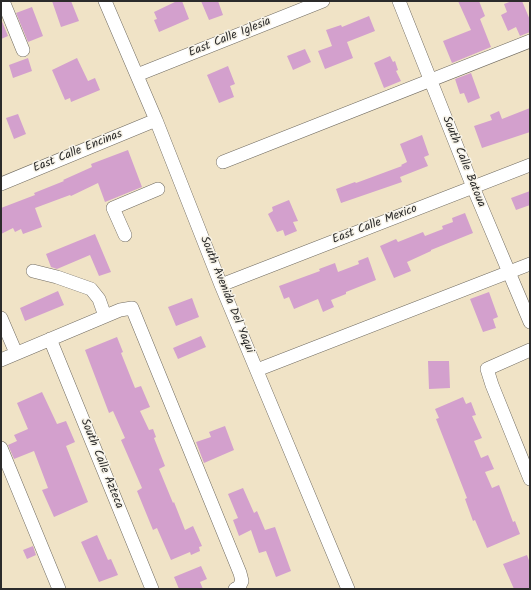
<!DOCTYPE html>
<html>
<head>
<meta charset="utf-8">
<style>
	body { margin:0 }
	#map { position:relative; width:531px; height:590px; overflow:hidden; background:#f0e3c6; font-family:Kalam,sans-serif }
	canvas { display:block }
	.frame { position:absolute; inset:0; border:2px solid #2b2b2b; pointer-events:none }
</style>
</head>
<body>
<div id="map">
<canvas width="531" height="590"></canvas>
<div class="frame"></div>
</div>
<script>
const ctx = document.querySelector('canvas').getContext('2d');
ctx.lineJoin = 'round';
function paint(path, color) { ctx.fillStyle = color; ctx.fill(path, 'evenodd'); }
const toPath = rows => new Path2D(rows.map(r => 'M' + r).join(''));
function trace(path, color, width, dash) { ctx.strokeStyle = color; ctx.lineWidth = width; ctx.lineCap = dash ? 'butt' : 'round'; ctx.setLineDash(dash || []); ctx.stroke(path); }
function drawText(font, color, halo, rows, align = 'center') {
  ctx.font = font + ' Kalam,sans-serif'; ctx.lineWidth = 3; ctx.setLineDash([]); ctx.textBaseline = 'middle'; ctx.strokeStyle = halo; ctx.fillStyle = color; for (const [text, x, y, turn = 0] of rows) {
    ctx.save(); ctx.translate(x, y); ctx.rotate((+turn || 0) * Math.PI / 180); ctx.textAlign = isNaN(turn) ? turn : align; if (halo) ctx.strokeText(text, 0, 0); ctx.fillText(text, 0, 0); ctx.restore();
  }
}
const building = toPath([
	[52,1,71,1,79,21,61,27],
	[177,1,182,1,189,19,159,32,154,20,157,19,154,12],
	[201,1,218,1,223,15,209,20],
	[458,1,479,1,485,16,480,19,491,47,452,63,443,41,471,30],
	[512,1,522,1,530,20,530,32,520,36,516,27,508,31,501,15,507,12,504,4],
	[32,7,43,36,28,42,16,13],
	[369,16,375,31,347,42,353,58,325,69,318,51,332,46,326,30,341,25,342,27],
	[1,19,8,36,1,39],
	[305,49,311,62,293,70,287,56],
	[390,56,393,62,395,61,398,70,396,71,401,81,384,88,374,63],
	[28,58,32,71,13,78,9,65],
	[77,58,88,81,95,78,100,90,71,102,70,98,65,100,52,70],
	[228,66,235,84,230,86,234,97,219,103,207,75],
	[471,73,480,98,468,103,464,93,460,94,455,79],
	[530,108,530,132,482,148,474,126,492,120,490,115,499,111,502,119],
	[18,114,26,134,14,139,6,118],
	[422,135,429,155,424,157,428,166,400,177,402,182,341,203,336,189,355,182,356,183,402,166,401,165,407,162,400,144],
	[128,150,142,187,105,202,98,183,71,196,70,195,35,208,42,227,23,234,21,229,15,232,13,228,1,234,1,208,35,195,34,193,64,181,63,180,92,167,91,164],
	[530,191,530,205,516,210,511,198],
	[289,200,298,221,293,222,297,231,285,236,283,230,277,232,268,214,273,211,272,207],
	[465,213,473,233,431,250,431,251,407,262,411,271,394,278,380,246,396,239,398,242,423,232,425,236,443,229,442,226,453,222,452,218],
	[95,234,111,272,99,276,90,255,57,269,51,267,46,254],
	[368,257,376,280,346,292,346,294,331,300,334,307,323,312,318,299,294,309,289,297,284,299,279,286,320,271,319,269,335,263,338,272,359,264,358,261],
	[58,291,64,305,25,321,20,308],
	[489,292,498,317,493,319,496,328,483,332,470,299],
	[192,298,199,317,176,326,168,307],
	[201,336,206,347,178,359,173,348],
	[117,337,123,352,121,353,135,388,141,386,150,407,140,411,149,430,153,429,156,437,154,438,165,466,159,469,173,503,174,502,185,530,193,526,202,546,199,547,200,551,191,555,190,552,171,560,157,528,153,530,137,491,142,488,121,440,125,438,113,411,109,413,85,350],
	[428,361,449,361,450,388,429,389],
	[42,392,57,424,66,421,75,442,66,446,88,502,54,517,42,490,48,488,34,451,14,459,8,445,17,441,14,435,28,429,17,403],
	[463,397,466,404,471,402,476,415,472,416,482,438,474,441,481,458,488,455,494,469,485,472,492,488,499,485,513,522,515,521,520,534,487,548,475,520,473,521,465,499,467,498,436,419,439,418,435,409],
	[225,426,234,450,204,463,196,442,211,437,209,432],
	[243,488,254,513,257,511,265,530,275,527,291,571,276,577,266,551,259,553,251,530,239,536,233,520,238,518,228,494],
	[97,535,108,560,111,559,118,575,99,582,81,542],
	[33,546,36,555,27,559,23,550],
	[527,555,530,563,530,589,514,589,503,564],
	[201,566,207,579,200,582,203,589,179,589,174,577]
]);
const minor = toPath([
	[3,1,23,50],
	[105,1,156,120,221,285,348,589],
	[399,1,473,187,530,322],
	[137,75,323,1],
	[223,162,530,41],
	[1,184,156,120],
	[125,235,113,208,158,189],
	[33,271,57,277,91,289,99,299,105,316],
	[221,285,530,165],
	[1,318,16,353],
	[50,339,152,589],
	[530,350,487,369,492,385,530,479],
	[1,360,120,310,132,308,240,573,242,581,239,587,235,589],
	[257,370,530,264],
	[1,448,59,589]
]);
const streetNames = [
	["East Calle Iglesia",230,38,-22],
	["East Calle Encinas",78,152,-22],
	["South Calle Batoua",463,162,68],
	["East Calle Mexico",375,225,-21],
	["South Avenida Del Yaqui",226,295,68],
	["South Calle Azteca",101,464,68]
];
paint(building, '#d3a0cd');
trace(minor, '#706b61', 14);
trace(minor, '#fff', 13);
drawText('12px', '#2b2b2b', '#f7f3e8', streetNames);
</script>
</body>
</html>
